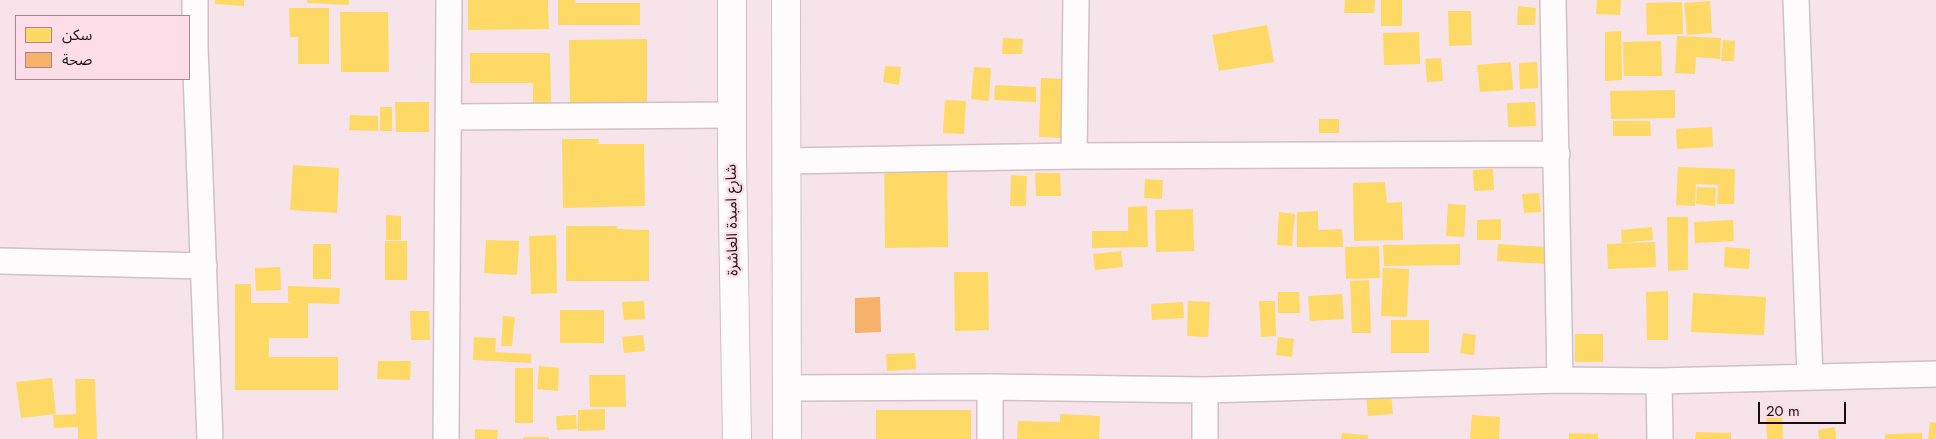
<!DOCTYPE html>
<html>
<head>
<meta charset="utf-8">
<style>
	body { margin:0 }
	#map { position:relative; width:1936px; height:439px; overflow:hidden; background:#f6e4ea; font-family:Jost,"Noto Sans Arabic",sans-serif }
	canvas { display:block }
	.legend { position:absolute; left:15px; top:15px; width:175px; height:65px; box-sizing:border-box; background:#fddde7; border:1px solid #a38a92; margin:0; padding:6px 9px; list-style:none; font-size:15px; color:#1b0e12 }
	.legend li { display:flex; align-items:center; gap:10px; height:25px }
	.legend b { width:25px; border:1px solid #a38a92 }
	.scale { position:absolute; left:1758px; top:402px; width:88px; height:22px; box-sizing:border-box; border:2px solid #1b0e12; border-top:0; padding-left:6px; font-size:15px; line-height:18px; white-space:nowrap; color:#1b0e12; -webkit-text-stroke:4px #fddde7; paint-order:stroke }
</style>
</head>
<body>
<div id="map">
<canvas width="1936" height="439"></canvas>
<ul class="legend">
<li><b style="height:14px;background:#ffd966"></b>سكن</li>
<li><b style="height:14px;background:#f6b26b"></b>صحة</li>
</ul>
<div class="scale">20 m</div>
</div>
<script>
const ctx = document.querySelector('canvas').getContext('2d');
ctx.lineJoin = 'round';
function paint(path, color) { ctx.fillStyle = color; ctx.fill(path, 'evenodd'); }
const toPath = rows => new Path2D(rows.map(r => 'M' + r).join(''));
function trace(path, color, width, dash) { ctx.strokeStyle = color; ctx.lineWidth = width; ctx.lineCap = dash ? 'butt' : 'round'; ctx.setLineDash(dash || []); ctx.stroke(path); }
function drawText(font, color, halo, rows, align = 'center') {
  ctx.font = font + ' Jost,"Noto Sans Arabic",sans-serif'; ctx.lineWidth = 5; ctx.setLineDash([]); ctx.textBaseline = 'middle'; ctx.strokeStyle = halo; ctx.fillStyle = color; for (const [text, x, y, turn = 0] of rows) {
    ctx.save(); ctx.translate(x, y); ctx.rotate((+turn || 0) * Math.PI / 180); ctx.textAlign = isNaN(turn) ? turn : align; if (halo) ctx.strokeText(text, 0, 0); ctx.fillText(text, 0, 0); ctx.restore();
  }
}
const homes = toPath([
	[215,0,244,0,244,6,215,4],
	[307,0,349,0,349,5,307,3],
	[468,0,548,0,549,29,468,30],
	[558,0,575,0,575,3,640,3,640,25,558,25],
	[1345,0,1375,0,1374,13,1344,13],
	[1381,0,1402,0,1402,26,1381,26],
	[1597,0,1621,0,1620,15,1596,14],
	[1710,1,1712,33,1687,35,1684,3],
	[1682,2,1683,34,1647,35,1646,3],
	[1518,6,1536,8,1535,25,1517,25],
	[289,8,329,8,329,64,298,64,298,37,290,37],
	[1448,11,1471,11,1472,45,1449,46],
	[340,12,388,12,389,72,341,72],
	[1267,25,1274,62,1219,71,1212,35],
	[1621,31,1622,80,1605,81,1605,32],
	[1419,32,1420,64,1384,65,1383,33],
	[1677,36,1721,38,1720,59,1696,57,1695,74,1675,73],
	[1003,38,1023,39,1022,54,1002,54],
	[647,39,647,103,570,103,569,40],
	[1723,40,1735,41,1734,61,1721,61],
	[1661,41,1662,76,1624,76,1623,42],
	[470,53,550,53,551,107,533,107,533,83,470,83],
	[1441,58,1443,81,1427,82,1425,59],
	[1511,62,1513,90,1480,92,1477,65],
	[1537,62,1538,88,1520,89,1519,63],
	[885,66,901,67,899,85,883,82],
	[974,67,991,68,989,101,971,99],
	[1041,78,1063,79,1061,138,1039,137],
	[995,85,1036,87,1036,102,994,100],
	[1675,90,1675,118,1611,119,1610,91],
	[945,100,966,101,964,134,943,133],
	[395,102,429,102,429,132,396,132],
	[1535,102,1536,126,1508,127,1507,103],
	[380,107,392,107,392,131,380,131],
	[350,115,378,116,378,131,349,130],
	[1319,119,1339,119,1339,133,1319,133],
	[1613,121,1650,121,1651,136,1613,136],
	[1712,127,1713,147,1677,149,1676,129],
	[562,139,599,139,598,144,644,144,645,206,563,208],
	[947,156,948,247,885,248,884,157],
	[293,165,339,168,337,213,290,210],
	[1678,167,1735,169,1734,204,1717,204,1718,185,1696,184,1695,206,1676,205],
	[1493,169,1494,190,1474,191,1473,170],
	[1035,173,1060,173,1061,196,1036,196],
	[1011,175,1027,176,1026,206,1010,206],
	[1145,179,1163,180,1162,199,1144,198],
	[1385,182,1387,203,1402,202,1403,240,1354,241,1353,183],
	[1697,187,1716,188,1715,206,1696,204],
	[1539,193,1541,212,1524,213,1522,194],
	[1448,204,1466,205,1464,237,1446,236],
	[1147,206,1148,247,1092,248,1092,231,1128,231,1128,207],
	[1193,209,1194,251,1156,252,1155,210],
	[1318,211,1318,230,1342,229,1343,247,1297,247,1297,212],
	[1279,212,1295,214,1292,246,1277,245],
	[386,215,401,216,401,240,386,240],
	[1667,217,1688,217,1688,270,1668,271],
	[1501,219,1501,240,1477,240,1477,220],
	[1733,220,1734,241,1695,243,1694,222],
	[566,226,617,226,617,229,649,230,649,281,566,281],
	[1652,227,1653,240,1622,243,1621,230],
	[556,235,557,293,531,294,529,236],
	[486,240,519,241,517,275,484,273],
	[385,241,407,241,407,280,385,280],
	[1655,242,1656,267,1608,269,1607,244],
	[313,244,331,244,331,279,313,279],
	[1460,244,1460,265,1384,266,1383,245],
	[1498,244,1547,247,1546,264,1497,261],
	[1379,246,1380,278,1346,279,1345,247],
	[1725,247,1750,249,1749,269,1724,267],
	[1121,251,1123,267,1095,270,1093,254],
	[280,267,281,290,256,291,255,268],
	[1383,268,1409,269,1407,317,1381,316],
	[954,272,988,272,989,330,955,331],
	[1369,280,1371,333,1352,333,1350,281],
	[235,284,251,284,251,303,295,303,288,302,288,286,340,288,339,304,308,303,308,338,269,338,269,357,338,357,338,390,235,390],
	[1668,291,1668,340,1647,340,1646,292],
	[1278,292,1299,292,1300,313,1278,313],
	[1693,293,1766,297,1764,335,1691,332],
	[1342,294,1344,319,1310,321,1308,296],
	[644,301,645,319,624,320,622,302],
	[1188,301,1210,302,1208,337,1187,336],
	[1259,301,1275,301,1276,336,1261,337],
	[1183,302,1184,318,1152,320,1151,304],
	[560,310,604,310,604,343,560,343],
	[410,311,429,311,430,340,411,340],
	[503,316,515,317,512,346,501,346],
	[1391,320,1429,320,1429,353,1391,353],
	[1463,333,1476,335,1474,355,1460,353],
	[1575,334,1603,334,1603,362,1575,362],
	[643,335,645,351,624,353,622,337],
	[474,337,496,338,495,352,531,354,531,363,473,360],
	[1278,337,1294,339,1292,357,1276,355],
	[915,353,916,369,887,371,886,354],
	[378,361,411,361,410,380,377,379],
	[539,366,559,368,558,391,537,389],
	[515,368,533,368,533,423,515,423],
	[589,375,625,375,626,407,590,407],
	[52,378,56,414,21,418,16,382],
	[75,379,95,379,97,439,78,439,78,427,54,428,53,415,76,414],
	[1391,394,1393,414,1368,416,1366,396],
	[605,409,605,430,578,431,578,410],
	[876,410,971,410,971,439,876,439],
	[1060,414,1100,416,1099,439,1017,439,1018,421,1060,422],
	[1766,414,1782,414,1783,439,1767,439],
	[576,415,577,429,557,430,556,416],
	[1472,415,1500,417,1499,439,1470,439],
	[1930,422,1936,423,1936,439,1928,439],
	[1835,427,1836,439,1819,439,1818,430],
	[475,429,498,430,497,439,475,439],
	[1696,432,1731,433,1731,439,1695,439],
	[1342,433,1368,435,1368,439,1341,439],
	[1569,433,1598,434,1598,439,1569,439],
	[1922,433,1922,439,1885,439,1885,434],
	[523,437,549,437,549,439,523,439]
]);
const health = toPath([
	[880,297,881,332,855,333,855,298]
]);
const minor = toPath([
	[195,0,195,47,210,439],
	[1553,0,1560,380],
	[1796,0,1810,377],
	[448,117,732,115],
	[1074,156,1076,0],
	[786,161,1074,156,1557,154],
	[0,261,204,266],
	[1659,381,1660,439],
	[990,387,990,439],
	[787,388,990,387,1205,390,1560,380,1659,381,1936,374],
	[446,439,449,0],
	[1205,439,1205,390]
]);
const secondary = toPath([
	[732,0,732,161,737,439],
	[786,0,787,439]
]);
const streetNames = [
	["شارع امبدة العاشرة",733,220,-91]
];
paint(homes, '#ffd966');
paint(health, '#f6b26b');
trace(minor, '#d0c1c6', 28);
trace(secondary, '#d0c1c6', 30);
trace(minor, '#fefbfc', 25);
trace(secondary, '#fefbfc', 28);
drawText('15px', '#1b0e12', '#fddde7', streetNames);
</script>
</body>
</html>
